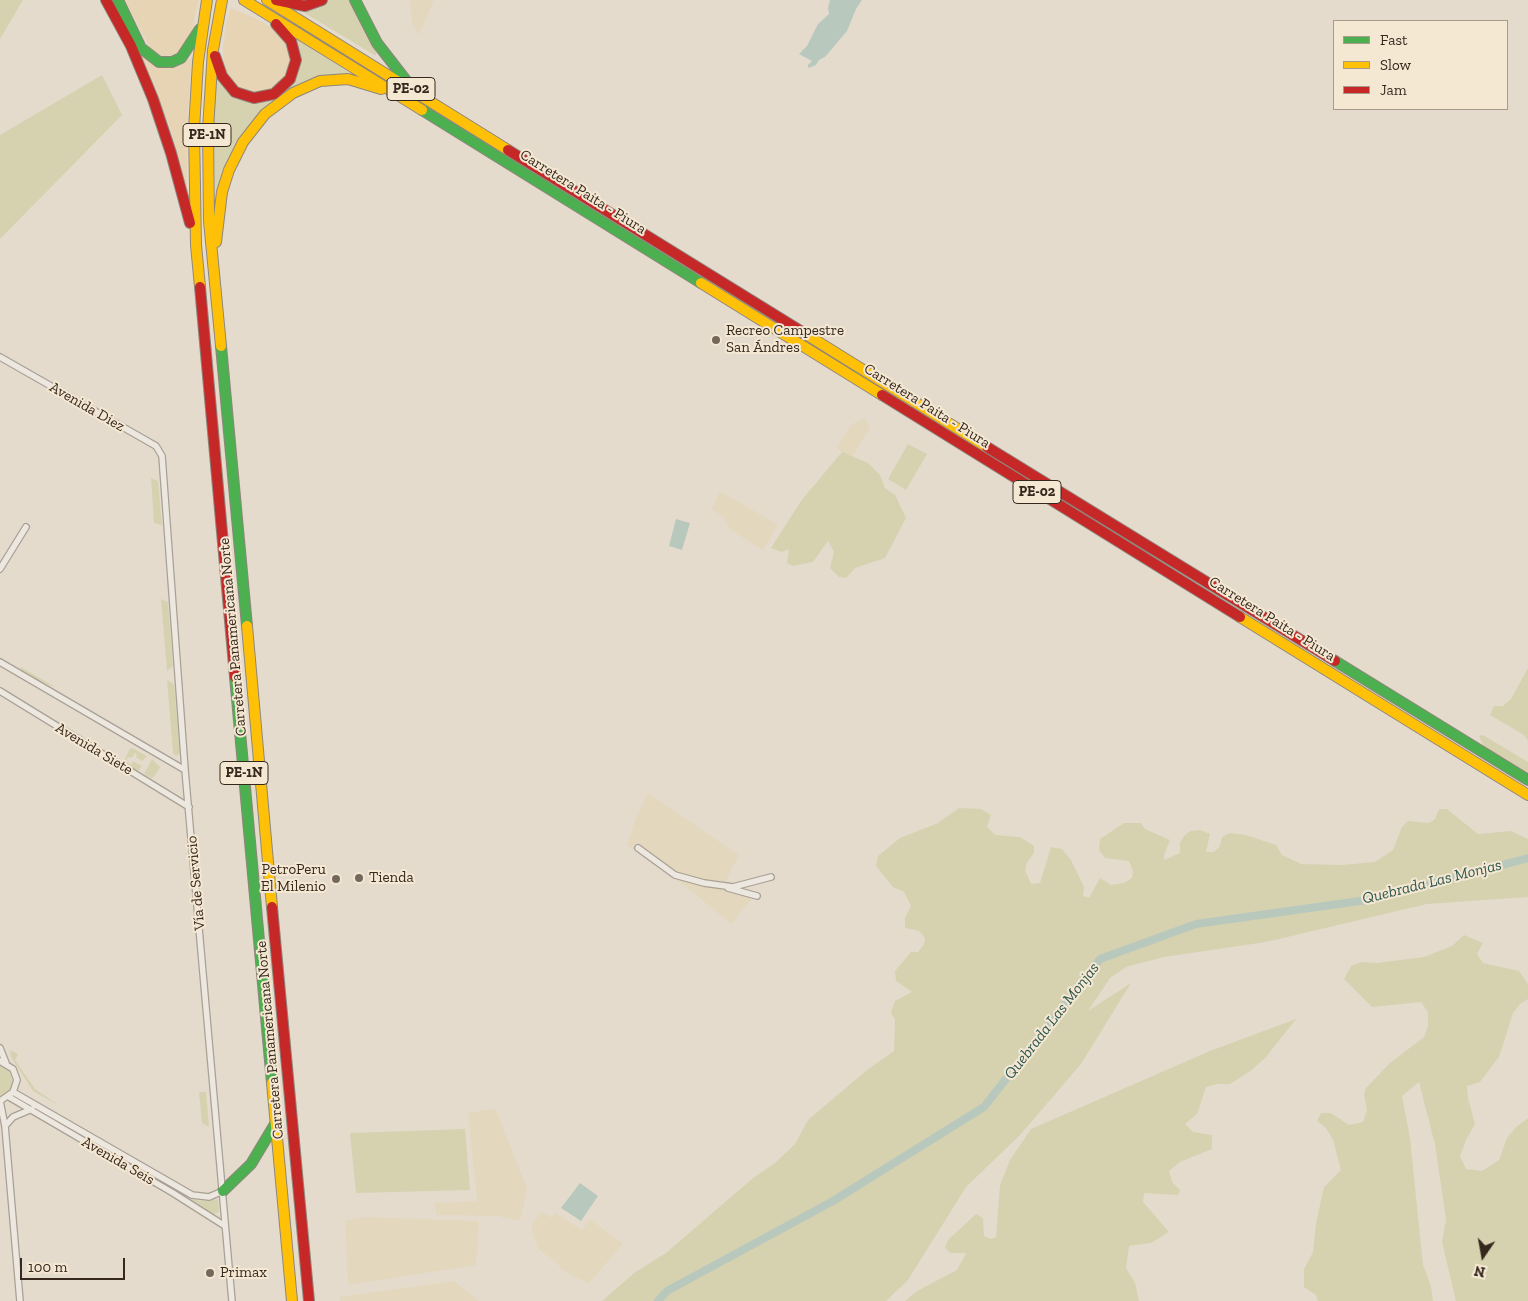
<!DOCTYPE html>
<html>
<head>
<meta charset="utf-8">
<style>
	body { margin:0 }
	#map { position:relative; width:1528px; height:1301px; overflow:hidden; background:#e4dbcd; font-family:"Zilla Slab",serif }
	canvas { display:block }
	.legend { position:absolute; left:1333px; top:20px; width:175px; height:90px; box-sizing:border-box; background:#f5e8d3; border:1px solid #a99b8b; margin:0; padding:6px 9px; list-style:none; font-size:15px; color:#37281e }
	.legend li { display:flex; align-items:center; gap:10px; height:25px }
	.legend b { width:25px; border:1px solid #a99b8b }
	.north { position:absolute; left:1458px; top:1231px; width:50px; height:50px; -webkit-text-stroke:4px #f5e8d3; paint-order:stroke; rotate:192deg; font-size:14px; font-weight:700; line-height:20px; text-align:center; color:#37281e }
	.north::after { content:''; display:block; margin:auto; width:18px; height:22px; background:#37281e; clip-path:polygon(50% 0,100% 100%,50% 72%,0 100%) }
	.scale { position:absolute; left:20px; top:1258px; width:105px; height:22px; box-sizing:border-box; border:2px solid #37281e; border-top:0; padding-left:6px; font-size:15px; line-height:18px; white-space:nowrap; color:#37281e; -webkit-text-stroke:4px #f5e8d3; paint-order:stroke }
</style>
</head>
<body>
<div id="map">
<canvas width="1528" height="1301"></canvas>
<ul class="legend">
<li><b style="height:6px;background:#4caf50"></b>Fast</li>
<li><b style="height:6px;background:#ffc107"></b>Slow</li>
<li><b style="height:6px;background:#c62828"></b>Jam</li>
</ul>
<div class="north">N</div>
<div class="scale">100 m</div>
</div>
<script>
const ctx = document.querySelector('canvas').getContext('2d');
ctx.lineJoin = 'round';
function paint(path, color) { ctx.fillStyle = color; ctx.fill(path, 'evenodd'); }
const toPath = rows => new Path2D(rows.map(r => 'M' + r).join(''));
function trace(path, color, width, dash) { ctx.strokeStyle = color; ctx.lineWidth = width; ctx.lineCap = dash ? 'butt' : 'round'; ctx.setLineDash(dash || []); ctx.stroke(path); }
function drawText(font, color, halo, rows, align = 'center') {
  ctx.font = font + ' "Zilla Slab",serif'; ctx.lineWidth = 4; ctx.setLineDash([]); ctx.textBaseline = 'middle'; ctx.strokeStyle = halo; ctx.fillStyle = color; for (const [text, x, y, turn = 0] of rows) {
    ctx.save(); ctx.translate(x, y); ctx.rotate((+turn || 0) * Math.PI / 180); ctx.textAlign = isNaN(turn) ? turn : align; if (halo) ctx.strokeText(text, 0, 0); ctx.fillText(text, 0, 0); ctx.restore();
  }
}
const farmland = toPath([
	[410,0,434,0,419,35,412,23],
	[865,418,870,427,850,461,837,447,852,424],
	[720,491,778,525,763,550,729,529,724,518,712,509],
	[648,793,739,855,725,883,752,899,731,924,689,889,627,845,635,820],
	[491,1109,496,1109,527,1188,521,1217,519,1221,498,1216,436,1215,435,1203,477,1201,468,1113],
	[542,1212,552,1218,555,1213,582,1230,590,1219,623,1244,588,1284,561,1269,558,1264,538,1249,531,1229,533,1222],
	[366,1217,479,1221,476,1265,348,1285,345,1220],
	[454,1281,479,1301,340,1301,340,1297]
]);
const green = toPath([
	[0,0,23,0,0,39],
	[329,0,351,0,376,51,376,56,303,12,320,8],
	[293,37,356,77,345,74,316,77,286,92,294,82,300,63,299,50],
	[217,73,222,84,235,97,255,103,276,100,263,112,216,205,213,131],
	[102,75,122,115,0,239,0,135],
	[908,444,927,454,906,490,888,479],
	[842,452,868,463,880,475,885,488,895,495,906,518,885,558,855,568,846,578,839,577,830,568,834,552,828,541,813,562,793,566,787,563,789,549,782,552,771,548,801,501],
	[151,478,158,481,162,525,154,523],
	[161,599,168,602,173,666,167,671],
	[21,667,55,687,43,683,20,670],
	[1528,668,1528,741,1524,735,1490,715,1494,706,1503,706,1511,699],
	[167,680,174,684,180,753,176,756,173,753],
	[1483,735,1528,762,1528,774,1484,747,1479,736],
	[132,748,147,756,142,761,136,757,137,754,135,753,131,758,128,757,126,761,131,765,133,761,142,766,138,771,124,762,129,750],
	[152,759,160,767,154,777,151,778,144,774],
	[959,808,981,809,991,815,987,827,995,835,1020,837,1034,846,1034,853,1027,862,1025,870,1031,884,1040,883,1051,847,1062,849,1071,860,1084,887,1083,896,1089,898,1100,878,1111,885,1124,883,1132,878,1133,871,1129,861,1105,858,1099,850,1100,839,1124,823,1141,823,1145,829,1170,840,1164,855,1164,860,1180,853,1180,843,1184,836,1190,831,1200,830,1210,834,1206,852,1214,852,1220,846,1222,837,1230,833,1246,835,1276,845,1282,855,1301,864,1342,865,1375,862,1393,850,1402,827,1408,821,1429,823,1435,819,1439,809,1447,809,1478,834,1511,831,1528,839,1528,897,1427,904,1266,942,1164,957,1126,967,1110,978,1088,1011,1131,983,1081,1064,1020,1135,966,1187,908,1280,886,1301,602,1301,634,1273,666,1253,753,1178,774,1164,795,1144,808,1120,867,1070,894,1051,895,1020,891,1012,895,1001,912,992,896,981,895,971,911,952,918,952,924,944,925,938,919,931,905,928,905,918,911,906,904,892,893,887,876,866,878,856,900,838,938,823],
	[1464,935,1483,943,1477,954,1483,963,1519,971,1528,984,1528,999,1520,1004,1513,1013,1499,1057,1480,1082,1467,1086,1468,1098,1475,1124,1466,1140,1460,1156,1466,1169,1482,1171,1499,1160,1507,1138,1516,1127,1528,1118,1528,1301,1456,1301,1442,1242,1446,1219,1435,1145,1419,1082,1402,1096,1410,1138,1423,1265,1431,1286,1433,1301,1318,1301,1316,1295,1304,1287,1304,1269,1313,1252,1316,1223,1324,1187,1341,1170,1333,1140,1326,1128,1317,1121,1321,1113,1331,1113,1349,1125,1363,1122,1367,1110,1364,1095,1366,1088,1390,1063,1424,1037,1428,1026,1428,1012,1421,1002,1372,1007,1344,979,1351,966,1361,962,1377,963,1424,957,1452,946],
	[1296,1019,1266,1057,1252,1070,1230,1084,1218,1084,1206,1087,1197,1114,1185,1124,1193,1132,1212,1135,1212,1149,1180,1162,1169,1171,1172,1182,1180,1190,1178,1195,1144,1193,1143,1202,1169,1232,1151,1243,1129,1246,1126,1268,1135,1283,1139,1301,905,1301,917,1291,957,1270,966,1253,950,1253,945,1247,948,1240,976,1214,983,1218,984,1236,991,1239,996,1237,1000,1185,1010,1160,1031,1129,1210,1051],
	[10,1050,18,1054,15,1060,35,1089,60,1106,33,1091,11,1057],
	[0,1066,10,1072,13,1083,8,1093,0,1098],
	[199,1092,206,1092,209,1127,202,1123],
	[465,1129,470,1190,356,1193,350,1133],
	[188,1199,205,1201,218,1199,219,1212,213,1214]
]);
const sand = toPath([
	[125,0,198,0,191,38,180,54,163,56,151,50],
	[231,8,257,19,272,28,287,45,291,60,289,73,277,88,256,95,237,88,228,76,224,68,223,47,226,24],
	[129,32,146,59,154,65,172,68,180,66,192,57,187,124,187,188,171,130]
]);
const water = toPath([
	[830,0,862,0,856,9,847,31,825,57,819,60,816,65,808,68,808,65,812,61,799,54,807,46,818,24,829,14,828,8],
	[676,519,690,523,682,550,669,546],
	[580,1183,598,1196,581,1221,561,1208]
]);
const canal = toPath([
	[658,1301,667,1291,833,1201,984,1107,1100,959,1196,924,1374,899,1528,858]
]);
const street = toPath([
	[0,357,156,446,162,456,185,770,232,1301],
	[0,569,26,527],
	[0,662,185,770],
	[0,691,189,807],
	[638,848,675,875,704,883,733,887,771,877],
	[728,888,757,896],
	[0,1048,6,1063],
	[0,1061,13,1069,17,1080,13,1092,0,1101],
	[13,1092,192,1195,209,1197,223,1191],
	[9,1097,173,1193,225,1226],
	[0,1101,5,1126,20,1301],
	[5,1126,13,1117,32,1109]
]);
const fast = toPath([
	[118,0,141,48,159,62,172,62,181,58,200,29],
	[355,0,377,43,408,83],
	[422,110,701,283],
	[221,346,247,626],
	[1335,661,1528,780],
	[235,677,272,1083],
	[223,1191,251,1164,275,1124]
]);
const slow = toPath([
	[244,0,422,110],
	[267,0,508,150],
	[216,242,222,192,229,170,243,142,265,114,293,93,320,81,348,79,381,89],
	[701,283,882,395],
	[200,287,196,245,194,129,198,62,207,0],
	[804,333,987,447],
	[221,346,209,221,208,129,213,50,222,0],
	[1240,617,1528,795],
	[247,626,272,907],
	[272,1083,292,1301]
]);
const jam = toPath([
	[106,0,131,46,153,99,171,153,190,223],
	[276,0,305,6,322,0],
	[215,56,222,76,235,92,254,98,274,94,290,79,296,60,291,41,276,24],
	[508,150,804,333],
	[200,287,235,677],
	[882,395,1240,617],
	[987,447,1335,661],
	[272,907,309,1301]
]);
const markers = [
	[716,340,5,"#74675b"],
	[359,878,5,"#74675b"],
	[336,879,5,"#74675b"],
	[210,1273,5,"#74675b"]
];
const shields = [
	[411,89,48],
	[207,135,48],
	[1037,492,48],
	[244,773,48]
];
const shieldNames = [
	["PE-02",411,89],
	["PE-1N",207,135],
	["PE-02",1037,492],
	["PE-1N",244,773]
];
const streetNames = [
	["Carretera Paita - Piura",583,192,32],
	["Carretera Paita - Piura",927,406,32],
	["Avenida Diez",87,407,30],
	["Carretera Paita - Piura",1272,619,32],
	["Carretera Panamericana Norte",233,637,-95],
	["Avenida Siete",94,749,31],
	["Vía de Servicio",196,883,-95],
	["Carretera Panamericana Norte",270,1040,-95],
	["Avenida Seis",118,1161,30]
];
const poiNames = [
	["Recreo Campestre",726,331],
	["San Ándres",726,348],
	["PetroPeru",326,870,"right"],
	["El Milenio",326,887,"right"],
	["Tienda",369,878],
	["Primax",220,1273]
];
const waterNames = [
	["Quebrada Las Monjas",1432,882,-14],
	["Quebrada Las Monjas",1052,1021,-52]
];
paint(farmland, '#e3d8be');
paint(green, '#d6d2b0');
paint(sand, '#e6d4b5');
paint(water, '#b9c8bd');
trace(canal, '#b9c8bd', 8);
trace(street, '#a9a096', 8);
trace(fast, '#8f867d', 12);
trace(slow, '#8f867d', 12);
trace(jam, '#8f867d', 12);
trace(street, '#ece7df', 5.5);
trace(fast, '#4caf50', 10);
trace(slow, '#ffc107', 10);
trace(jam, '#c62828', 10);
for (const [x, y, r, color] of markers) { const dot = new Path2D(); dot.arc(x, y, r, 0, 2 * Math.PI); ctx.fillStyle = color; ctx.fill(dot); trace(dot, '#f5e8d3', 2); }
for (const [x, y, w] of shields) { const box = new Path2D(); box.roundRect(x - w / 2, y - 11.5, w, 23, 4); ctx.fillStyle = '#f5e8d3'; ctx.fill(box); trace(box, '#37281e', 1); }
drawText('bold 14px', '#37281e', null, shieldNames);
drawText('15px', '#37281e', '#f5e8d3', streetNames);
drawText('15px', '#37281e', '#f5e8d3', poiNames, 'left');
drawText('italic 16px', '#2e5750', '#f5e8d3', waterNames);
</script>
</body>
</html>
